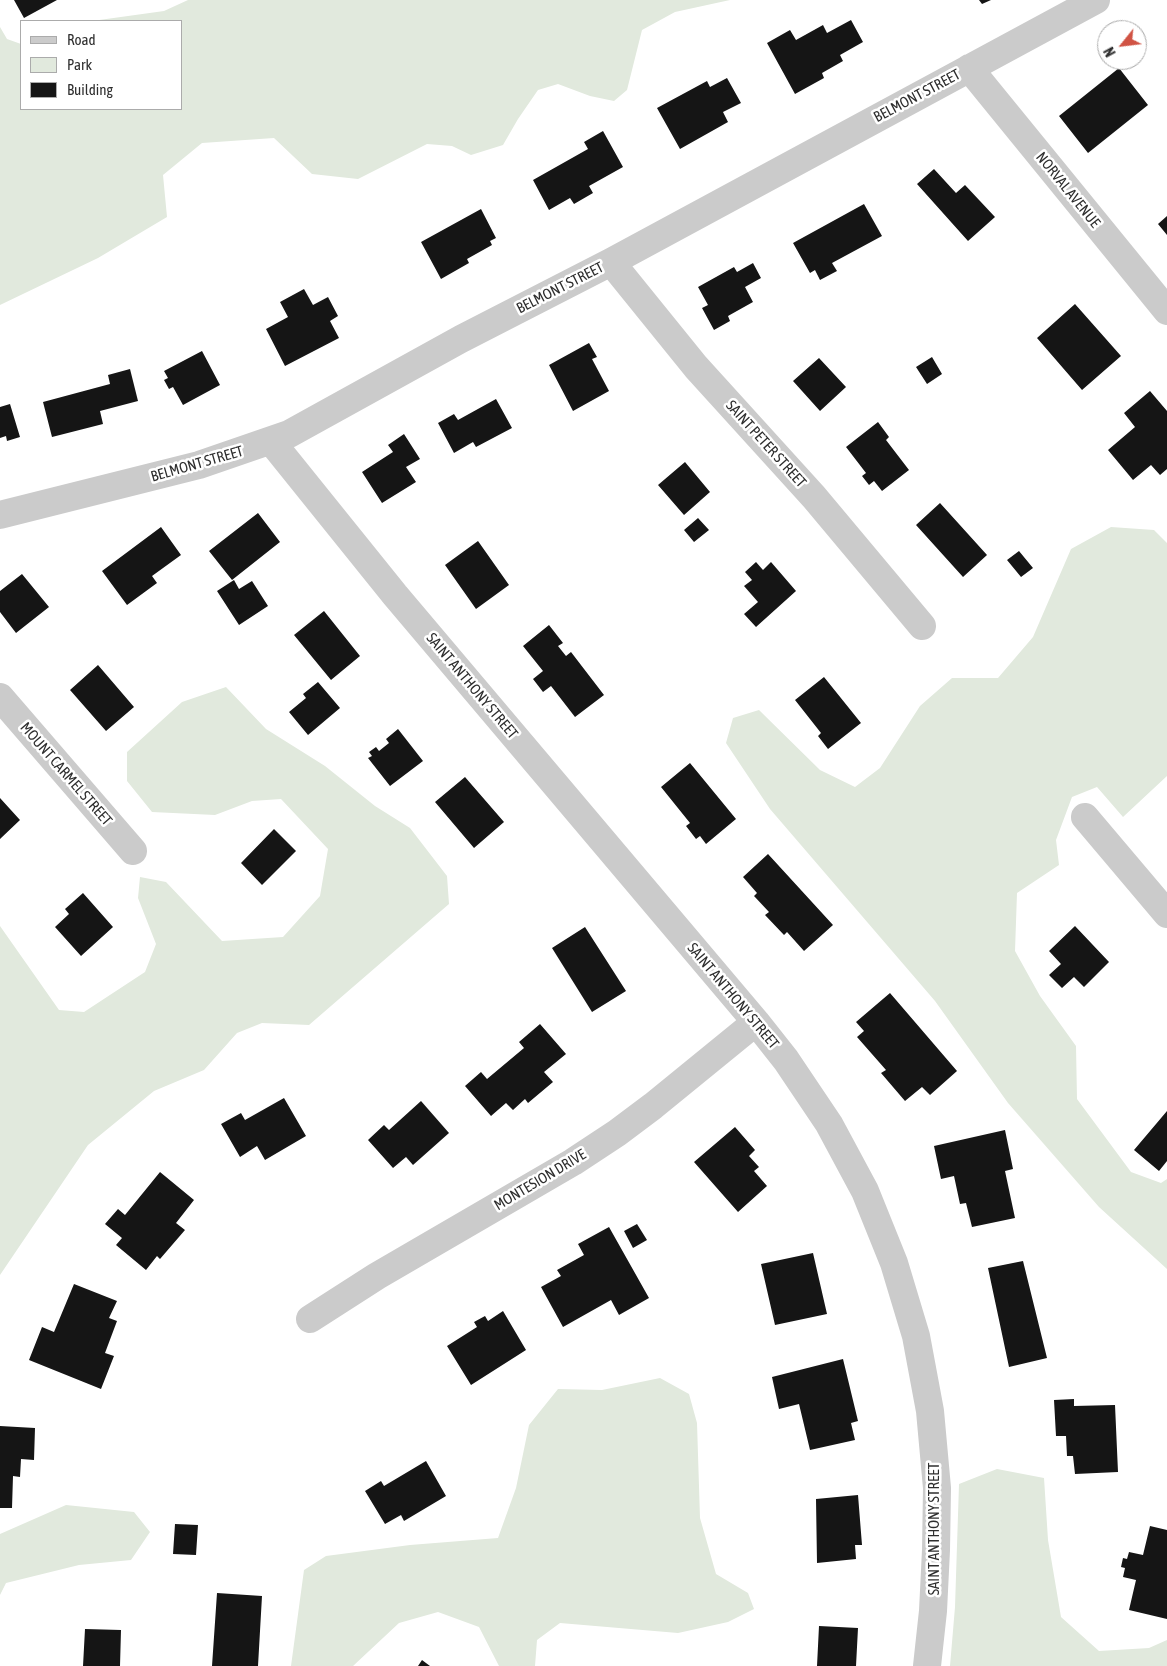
<!DOCTYPE html>
<html>
<head>
<meta charset="utf-8">
<style>
	body { margin:0 }
	#map { position:relative; width:1167px; height:1666px; overflow:hidden; background:#fff; font-family:"Asap Condensed",sans-serif }
	canvas { display:block }
	.legend { position:absolute; left:20px; top:20px; width:162px; height:90px; box-sizing:border-box; background:#fff; border:1px solid #ababab; margin:0; padding:6px 9px; list-style:none; font-size:15px; color:#2e2e2e }
	.legend li { display:flex; align-items:center; gap:10px; height:25px }
	.legend b { width:25px; border:1px solid #ababab }
	.north { position:absolute; left:1097px; top:20px; width:50px; height:50px; box-sizing:border-box; background:#fff; border:1px solid #ababab; border-radius:50%; rotate:241deg; font-size:14px; font-weight:700; line-height:20px; text-align:center; color:#2e2e2e }
	.north::after { content:''; display:block; margin:auto; width:18px; height:22px; background:#d05344; clip-path:polygon(50% 0,100% 100%,50% 72%,0 100%) }
</style>
</head>
<body>
<div id="map">
<canvas width="1167" height="1666"></canvas>
<ul class="legend">
<li><b style="height:6px;background:#cbcbcb"></b>Road</li>
<li><b style="height:14px;background:#e1e9dd"></b>Park</li>
<li><b style="height:14px;background:#151515"></b>Building</li>
</ul>
<div class="north">N</div>
</div>
<script>
const ctx = document.querySelector('canvas').getContext('2d');
ctx.lineJoin = 'round';
function paint(path, color) { ctx.fillStyle = color; ctx.fill(path, 'evenodd'); }
const toPath = rows => new Path2D(rows.map(r => 'M' + r).join(''));
function trace(path, color, width, dash) { ctx.strokeStyle = color; ctx.lineWidth = width; ctx.lineCap = dash ? 'butt' : 'round'; ctx.setLineDash(dash || []); ctx.stroke(path); }
function drawText(font, color, halo, rows, align = 'center') {
  ctx.font = font + ' "Asap Condensed",sans-serif'; ctx.lineWidth = 5; ctx.setLineDash([]); ctx.textBaseline = 'middle'; ctx.strokeStyle = halo; ctx.fillStyle = color; for (const [text, x, y, turn = 0] of rows) {
    ctx.save(); ctx.translate(x, y); ctx.rotate((+turn || 0) * Math.PI / 180); ctx.textAlign = isNaN(turn) ? turn : align; if (halo) ctx.strokeText(text, 0, 0); ctx.fillText(text, 0, 0); ctx.restore();
  }
}
const green = toPath([
	[188,0,730,0,675,12,642,30,627,90,614,101,590,96,558,84,538,90,518,119,503,145,471,155,452,146,427,144,358,179,312,174,274,138,202,143,163,175,167,217,98,258,0,305,0,27,7,39,21,44,21,109,181,109,181,21,92,21,164,11],
	[1111,527,1154,530,1167,543,1167,776,1123,817,1097,787,1072,797,1056,840,1059,865,1017,893,1015,951,1040,996,1076,1046,1077,1099,1131,1172,1161,1183,1167,1179,1167,1269,1099,1207,1008,1103,935,1001,770,809,726,743,733,718,759,710,820,770,855,787,880,768,920,706,952,678,998,678,1033,637,1071,549],
	[226,687,266,729,325,766,375,806,410,828,447,876,449,904,309,1025,262,1023,237,1033,204,1070,154,1091,88,1145,0,1275,0,926,59,1010,84,1012,145,972,156,944,138,898,140,877,166,882,222,941,283,937,320,896,328,849,281,799,252,801,215,815,152,812,127,781,127,752,182,702],
	[660,1378,689,1394,697,1423,700,1518,716,1574,748,1593,754,1609,728,1622,678,1633,560,1623,537,1640,535,1666,499,1666,479,1627,438,1612,399,1623,353,1666,291,1666,304,1570,326,1556,410,1545,498,1538,516,1488,529,1425,558,1389,602,1390],
	[997,1469,1044,1478,1048,1540,1061,1617,1099,1651,1149,1648,1167,1640,1167,1666,950,1666,955,1607,959,1484],
	[66,1505,134,1512,150,1532,131,1560,79,1565,6,1583,0,1595,0,1534]
]);
const building = toPath([
	[14,0,57,0,24,18],
	[979,0,991,0,982,4],
	[851,20,863,42,840,55,843,61,822,73,824,78,795,94,767,43,790,30,796,40,823,25,827,33],
	[1119,68,1148,105,1088,153,1059,116],
	[727,78,741,103,723,112,728,122,680,149,657,108,707,81,710,87],
	[603,131,623,167,589,186,593,193,574,204,570,198,549,210,533,180,588,149,584,142],
	[934,169,956,193,965,185,995,217,968,241,917,184],
	[864,204,882,236,832,263,837,271,820,280,815,270,810,273,793,243],
	[481,209,496,238,490,241,492,245,467,259,469,263,441,279,421,242],
	[1167,216,1167,235,1158,224],
	[753,263,761,278,745,287,753,302,728,316,730,321,714,330,702,308,708,305,698,287,734,267,737,272],
	[304,289,313,305,328,297,338,316,330,321,339,338,285,366,266,329,288,317,280,302],
	[1075,304,1121,356,1082,390,1037,338],
	[589,343,597,357,592,359,609,391,573,411,549,365],
	[202,351,220,385,183,405,173,387,169,389,164,380,168,378,164,371],
	[932,357,942,374,927,384,916,367],
	[819,358,846,387,820,411,793,381],
	[130,369,138,401,100,411,103,424,52,437,43,402,110,384,108,375],
	[1150,391,1167,411,1167,469,1160,475,1151,465,1133,480,1108,450,1135,427,1124,413],
	[496,399,512,428,476,447,473,442,454,453,438,423,454,414,458,420],
	[10,404,20,437,7,441,6,436,0,438,0,407],
	[878,422,889,437,886,440,909,470,882,491,874,481,869,485,862,476,866,473,846,447],
	[404,434,420,459,406,467,416,482,382,503,362,472,393,452,388,445],
	[685,462,710,492,684,515,658,485],
	[940,503,987,555,963,577,916,525],
	[258,513,280,542,232,580,209,551],
	[698,518,709,530,694,542,684,530],
	[161,527,181,555,152,576,157,583,127,605,102,571],
	[478,541,509,585,476,609,445,565],
	[1019,551,1033,568,1021,577,1007,560],
	[756,562,763,570,771,562,796,591,756,627,744,614,758,602,744,586,752,580,745,572],
	[22,574,49,607,16,633,0,612,0,591],
	[234,580,239,589,252,581,268,606,239,625,217,591],
	[324,611,360,656,331,680,294,635],
	[549,625,563,643,558,646,566,656,571,652,604,695,575,717,551,686,543,692,533,679,543,671,523,646],
	[98,665,134,707,106,731,70,690],
	[824,677,861,723,828,749,818,736,821,733,795,700],
	[318,682,340,708,308,735,289,712,306,698,303,694],
	[398,729,423,761,390,786,368,758,372,756,369,752,376,747,379,751,389,743,386,739],
	[690,763,736,819,706,844,700,836,696,839,686,826,690,823,661,787],
	[465,777,504,822,474,848,435,802],
	[0,798,20,820,0,839],
	[274,829,296,851,262,885,241,863],
	[768,854,833,925,804,951,787,932,784,935,765,915,769,912,754,896,757,893,743,877],
	[83,893,113,927,81,956,55,927,69,914,65,909],
	[1075,926,1109,962,1084,987,1074,977,1062,988,1049,975,1061,964,1049,951],
	[585,927,626,991,592,1012,552,948],
	[890,993,957,1071,930,1095,922,1087,905,1101,881,1073,886,1070,857,1037,864,1031,856,1022],
	[540,1024,566,1054,544,1072,553,1082,528,1103,525,1099,513,1110,506,1103,491,1116,465,1086,481,1072,487,1079,524,1048,519,1042],
	[284,1098,306,1136,265,1160,257,1146,240,1157,221,1124,241,1113,245,1120],
	[421,1101,449,1133,413,1165,406,1157,393,1168,368,1140,384,1125,389,1130],
	[1167,1111,1167,1161,1159,1171,1134,1150],
	[735,1127,755,1150,749,1156,759,1167,754,1171,767,1186,738,1212,694,1162],
	[1005,1130,1013,1169,1005,1171,1015,1218,972,1227,966,1203,960,1204,954,1176,941,1179,934,1146],
	[160,1172,194,1200,176,1223,185,1230,160,1259,157,1256,146,1270,116,1245,122,1238,105,1224,118,1209,125,1215],
	[637,1224,647,1240,633,1248,624,1231],
	[609,1227,649,1298,619,1315,611,1300,563,1327,541,1287,561,1276,557,1270,584,1255,578,1244],
	[813,1253,827,1314,775,1325,761,1264],
	[1023,1261,1047,1358,1009,1367,988,1268],
	[74,1284,117,1301,109,1318,117,1321,105,1353,114,1356,101,1389,29,1360,42,1327,54,1332],
	[503,1311,526,1350,471,1385,447,1346,477,1327,474,1322,485,1316,488,1321],
	[843,1359,858,1421,851,1423,855,1440,810,1450,799,1404,779,1409,772,1377],
	[1074,1399,1074,1406,1115,1405,1118,1472,1075,1474,1073,1456,1067,1456,1066,1436,1056,1436,1054,1400],
	[0,1426,35,1428,34,1460,21,1459,20,1477,13,1476,12,1508,0,1508],
	[426,1461,446,1496,404,1521,401,1515,385,1524,365,1491,381,1481,384,1486],
	[858,1495,862,1545,855,1545,856,1559,817,1563,816,1499],
	[175,1524,198,1525,196,1555,173,1554],
	[1150,1526,1167,1530,1167,1619,1129,1610,1136,1580,1123,1577,1125,1568,1121,1567,1123,1558,1127,1559,1129,1552,1143,1555],
	[217,1593,262,1596,258,1666,212,1666],
	[819,1626,858,1628,856,1666,817,1666],
	[85,1629,121,1630,120,1666,83,1666],
	[422,1660,430,1666,418,1666]
]);
const street = toPath([
	[969,68,1167,311],
	[611,262,696,367,814,497,922,626],
	[271,441,395,595,756,1022,786,1060,829,1124,865,1191,894,1263,916,1336,930,1411,937,1488,936,1550,933,1611,927,1666],
	[0,515,199,465,289,434,461,339,611,262,1096,0],
	[0,697,133,851],
	[1085,817,1167,914],
	[310,1319,377,1276,573,1162,617,1133,653,1106,756,1022]
]);
const streetNames = [
	["BELMONT STREET",917,96,-28],
	["NORVAL AVENUE",1068,190,51],
	["BELMONT STREET",560,288,-27],
	["SAINT PETER STREET",766,444,48],
	["BELMONT STREET",197,464,-16],
	["SAINT ANTHONY STREET",472,686,50],
	["MOUNT CARMEL STREET",66,774,49],
	["SAINT ANTHONY STREET",733,996,50],
	["MONTESION DRIVE",540,1180,-31],
	["SAINT ANTHONY STREET",934,1529,-90]
];
paint(green, '#e1e9dd');
paint(building, '#151515');
trace(street, '#cbcbcb', 28);
drawText('15px', '#2e2e2e', '#fff', streetNames);
</script>
</body>
</html>
